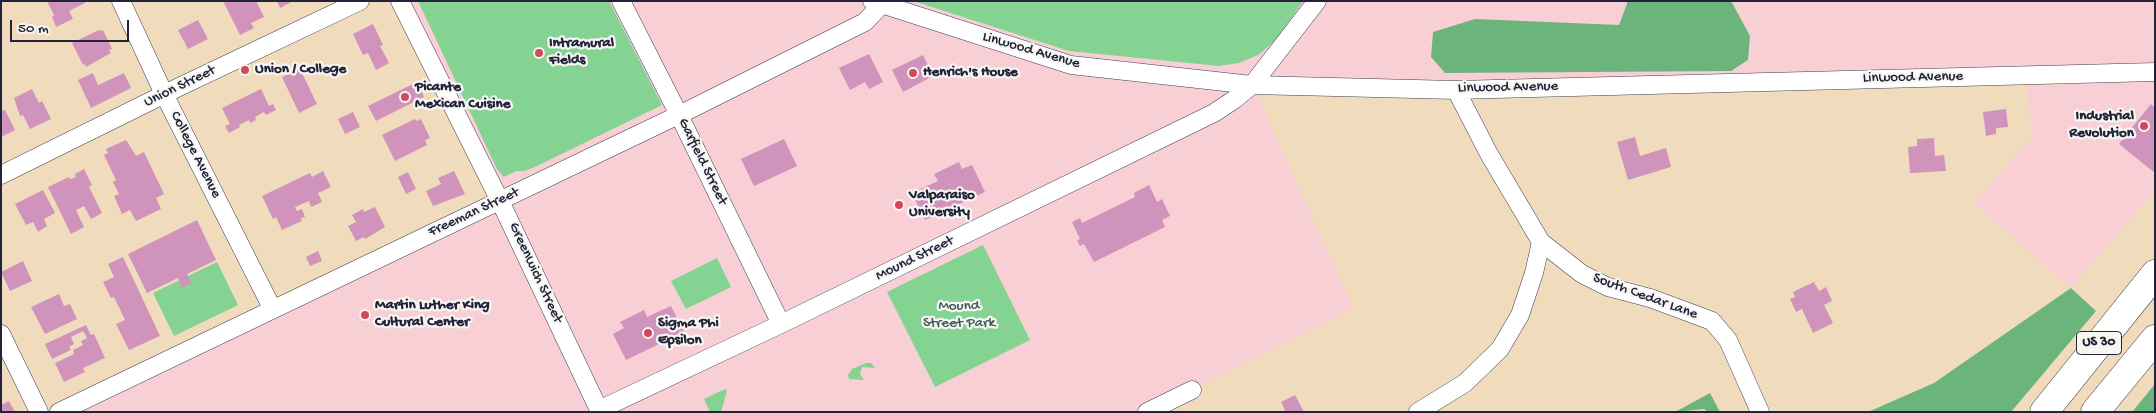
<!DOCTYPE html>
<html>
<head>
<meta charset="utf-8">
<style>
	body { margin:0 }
	#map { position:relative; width:2156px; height:413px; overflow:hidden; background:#f0dcbc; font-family:"Gochi Hand",sans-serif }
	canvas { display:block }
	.frame { position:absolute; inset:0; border:2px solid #22223b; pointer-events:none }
	.scale { position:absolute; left:10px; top:20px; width:119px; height:22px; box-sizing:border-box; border:2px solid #22223b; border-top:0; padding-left:6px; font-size:15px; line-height:18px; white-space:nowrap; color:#22223b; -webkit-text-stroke:4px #f6f6f2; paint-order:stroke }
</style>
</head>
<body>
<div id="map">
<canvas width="2156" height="413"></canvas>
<div class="frame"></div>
<div class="scale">50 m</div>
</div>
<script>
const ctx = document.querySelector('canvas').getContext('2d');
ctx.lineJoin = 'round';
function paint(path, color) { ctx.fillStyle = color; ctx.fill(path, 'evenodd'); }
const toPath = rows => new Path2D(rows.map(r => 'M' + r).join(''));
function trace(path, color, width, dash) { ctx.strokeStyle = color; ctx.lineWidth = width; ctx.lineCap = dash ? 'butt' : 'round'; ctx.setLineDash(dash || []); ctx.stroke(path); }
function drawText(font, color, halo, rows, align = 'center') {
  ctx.font = font + ' "Gochi Hand",sans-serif'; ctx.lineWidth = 4.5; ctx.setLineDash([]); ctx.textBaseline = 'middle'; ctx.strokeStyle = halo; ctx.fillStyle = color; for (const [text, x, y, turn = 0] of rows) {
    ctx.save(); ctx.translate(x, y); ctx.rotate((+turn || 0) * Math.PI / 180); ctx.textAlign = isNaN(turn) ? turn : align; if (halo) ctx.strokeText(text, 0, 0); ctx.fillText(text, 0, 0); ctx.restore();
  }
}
const built = toPath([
	[400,1,2155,1,2155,72,1253,86,1354,309,1147,412,59,412,500,201],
	[2155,80,2155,190,2071,288,1974,203,2032,137,2027,86]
]);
const green = toPath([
	[418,1,609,1,662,105,537,166,525,171,516,171,504,177,497,169],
	[913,1,1303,1,1276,40,1258,55,1239,63,1219,66,1069,51],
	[983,245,1030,340,935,387,887,292],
	[717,258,731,287,686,309,671,281],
	[217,262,238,305,174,336,153,293],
	[866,363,871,363,875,368,862,367,860,374,864,380,849,379,848,375,852,369],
	[725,389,727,391,721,412,710,412,704,399]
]);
const forest = toPath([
	[1628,1,1731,1,1750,36,1748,60,1731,71,1445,73,1431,57,1433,32,1475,19,1619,25],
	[2071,288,2096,311,2011,412,1868,412,1934,383],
	[2155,384,2155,412,2132,412],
	[1710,393,1720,412,1708,412,1704,409,1675,412]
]);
const building = toPath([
	[47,1,84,1,85,3,69,11,73,19,56,27,52,17,54,15],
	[223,1,256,1,264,17,251,23,254,28,240,35],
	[277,1,293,1,280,8],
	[198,20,208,39,188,49,178,30],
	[373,24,383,45,380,46,389,63,376,70,368,53,363,55,353,34],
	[99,30,100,31,103,30,112,49,109,50,111,53,86,67,85,64,83,65,72,43],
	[869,54,883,82,869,89,865,82,850,90,839,68],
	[923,55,933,76,903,92,892,70],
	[300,69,317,104,299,113,282,77],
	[93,73,98,85,124,73,131,88,91,108,78,80],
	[417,82,424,97,376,121,368,106],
	[32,89,39,103,42,101,51,119,30,129,23,115,20,116,14,98],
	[261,89,269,106,273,104,276,110,266,115,264,112,255,117,256,120,250,123,249,120,239,125,240,127,229,133,225,126,230,124,222,108],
	[2151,104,2155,108,2155,173,2119,144],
	[2006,109,2008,127,1996,128,1996,134,1986,136,1983,112],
	[5,110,15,130,1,137,1,111],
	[353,112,360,127,345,134,338,119],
	[415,119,417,121,421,119,430,138,425,140,427,145,395,161,382,135],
	[1635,137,1640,156,1666,148,1671,167,1628,180,1617,142],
	[1934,138,1935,156,1944,155,1946,171,1910,173,1908,147,1917,146,1917,139],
	[784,139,797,166,754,186,741,159],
	[126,140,136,156,144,152,164,194,156,198,161,209,136,221,130,210,122,214,114,196,119,194,113,182,116,180,104,155,108,153,106,149],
	[959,162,962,169,972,165,985,192,925,220,912,193,938,181,934,174],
	[84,169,92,185,89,187,102,213,91,219,84,206,76,210,84,227,71,234,48,187,69,177,70,179,76,177,75,174],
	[323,171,331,187,318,193,322,202,311,207,309,201,295,207,297,211,302,209,305,217,301,218,302,221,282,230,276,217,273,219,262,196,310,173,312,177],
	[454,171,465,194,433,206,426,191,441,184,438,178],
	[408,172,416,189,406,194,398,177],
	[1149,185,1157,202,1162,199,1170,216,1162,220,1165,227,1094,262,1084,244,1080,246,1077,240,1080,239,1072,222,1080,218,1082,223,1135,197,1134,193],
	[43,190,55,213,44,219,47,226,38,232,33,222,26,225,15,204],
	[375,207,385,227,365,239,364,237,356,241,348,226,356,222,352,215,363,209,364,212],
	[197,220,216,260,187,274,191,283,182,288,178,278,147,293,128,254],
	[318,251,322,261,310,266,306,257],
	[123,257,160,336,129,350,116,324,125,320,114,297,111,298,103,282,114,277,108,264],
	[23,261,32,281,10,291,1,272],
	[1814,282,1819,291,1826,287,1832,301,1824,305,1833,323,1813,333,1802,309,1796,312,1790,299,1795,297,1793,292],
	[59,294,64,306,70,304,77,319,45,334,31,307],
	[671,306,684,332,626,360,613,334,624,328,620,322,644,310,647,317],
	[86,325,91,335,94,334,105,358,83,368,85,372,64,382,55,363,74,354,73,350,83,345,81,341,87,338,83,331,71,337,74,344,69,347,71,350,52,359,45,344],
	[1295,395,1304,412,1286,412,1281,402],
	[9,401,15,412,1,412,1,405]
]);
const minor = toPath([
	[121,1,164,94,272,308],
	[400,1,500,201,600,412],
	[621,1,679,115,781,324],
	[872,1,1071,65,1252,85,1456,90,2155,72],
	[1456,90,1489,154,1541,242,1582,274,1608,287,1650,298,1712,321,1728,340,1760,412],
	[1,175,179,87,360,1],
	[1,334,39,412],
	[599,410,781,324,1214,113,1235,99,1252,85,1317,1],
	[59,412,689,110,865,22,882,4],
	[1147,412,1192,390],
	[1418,412,1465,383,1500,349,1520,315,1534,273,1541,242]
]);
const trunk = toPath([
	[2044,412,2155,274],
	[2095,412,2155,339]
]);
const markers = [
	[539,53,5,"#d1495b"],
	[245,70,5,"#d1495b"],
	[913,73,5,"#d1495b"],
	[405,97,5,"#d1495b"],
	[2144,126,5,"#d1495b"],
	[899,205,5,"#d1495b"],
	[365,315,5,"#d1495b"],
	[648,333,5,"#d1495b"]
];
const shields = [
	[2099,343,45]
];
const shieldNames = [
	["US 30",2099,343]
];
const poiNames = [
	["Intramural",549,44],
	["Fields",549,61],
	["Union / College",255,70],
	["Henrich's House",923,73],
	["Picante",415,88],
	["Mexican Cuisine",415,105],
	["Industrial",2134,117,"right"],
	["Revolution",2134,134,"right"],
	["Valparaiso",909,196],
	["University",909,213],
	["Martin Luther King",375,306],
	["Cultural Center",375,323],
	["Sigma Phi",658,324],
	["Epsilon",658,341]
];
const streetNames = [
	["Linwood Avenue",1031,51,16],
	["Linwood Avenue",1913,78,-1],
	["Union Street",180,87,-26],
	["Linwood Avenue",1508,88,-1],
	["College Avenue",195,155,63],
	["Garfield Street",702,162,64],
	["Freeman Street",474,213,-25],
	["Mound Street",915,259,-26],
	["Greenwich Street",535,273,65],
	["South Cedar Lane",1645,297,20]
];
const parkNames = [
	["Mound",959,307],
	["Street Park",959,324]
];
paint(built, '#f7cfd4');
paint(green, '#84d392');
paint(forest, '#6bb57c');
paint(building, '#d093bb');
trace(minor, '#413e4e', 19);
trace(trunk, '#413e4e', 29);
trace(minor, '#fff', 18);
trace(trunk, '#fff', 28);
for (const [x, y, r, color] of markers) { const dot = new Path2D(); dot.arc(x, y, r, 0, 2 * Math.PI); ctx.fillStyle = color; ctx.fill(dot); trace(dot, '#f6f6f2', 2); }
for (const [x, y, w] of shields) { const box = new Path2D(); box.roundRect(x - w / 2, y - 11.5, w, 23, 4); ctx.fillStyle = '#f6f6f2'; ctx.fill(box); trace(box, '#22223b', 1); }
drawText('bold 14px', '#22223b', null, shieldNames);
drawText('bold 15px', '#22223b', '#f6f6f2', poiNames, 'left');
drawText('15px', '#22223b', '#f6f6f2', streetNames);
drawText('15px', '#3f5755', '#f6f6f2', parkNames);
</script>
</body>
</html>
